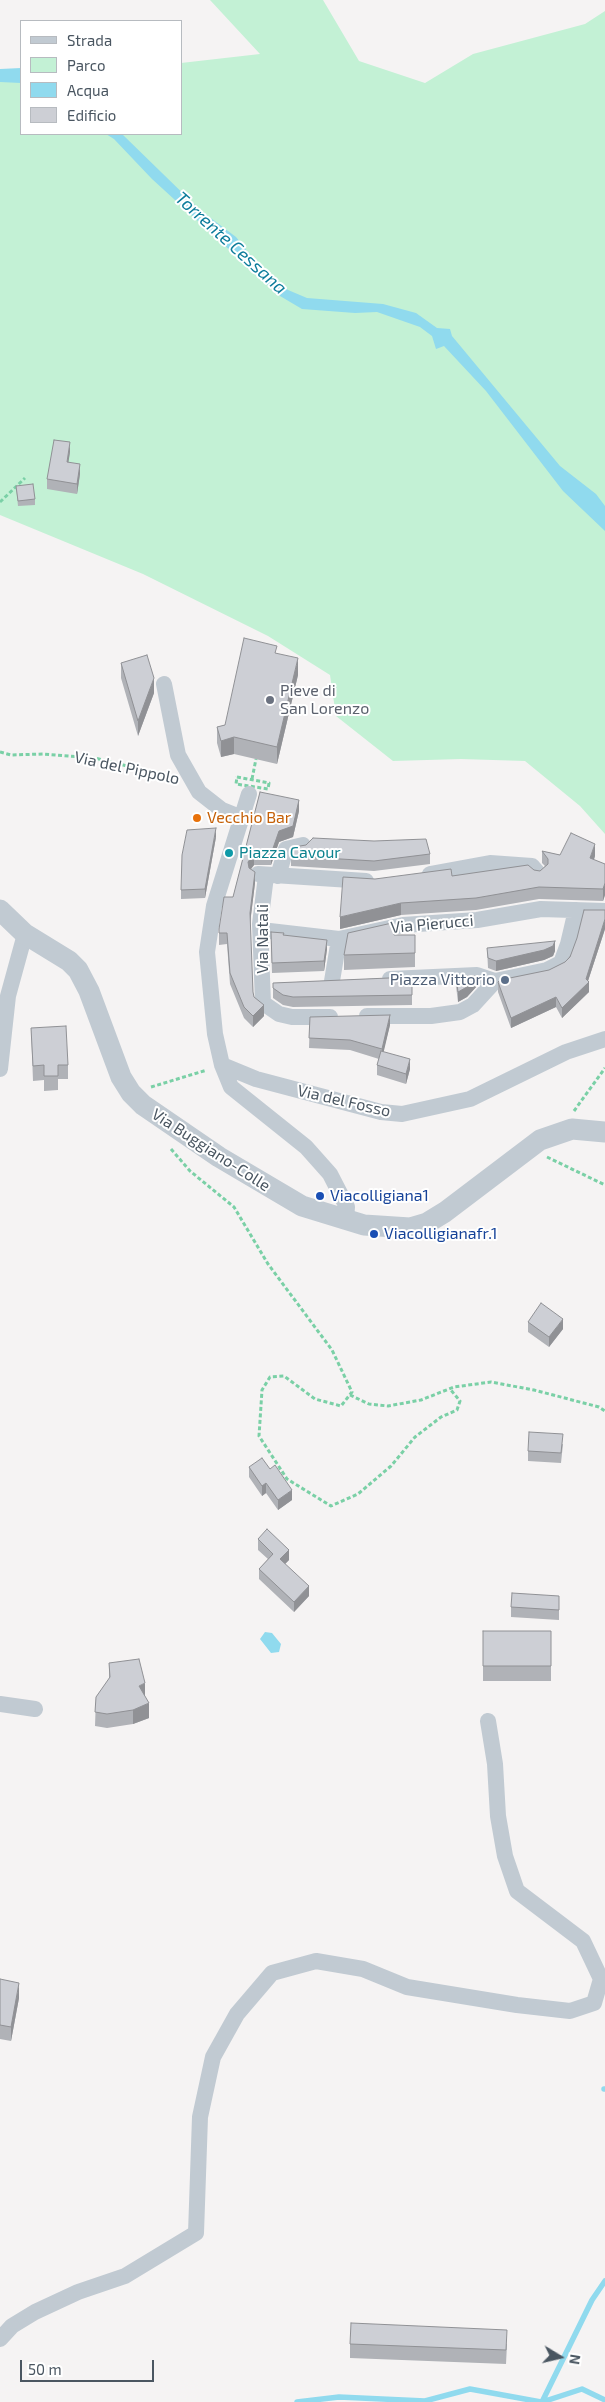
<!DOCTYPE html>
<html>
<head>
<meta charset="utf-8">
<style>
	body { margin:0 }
	#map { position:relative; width:605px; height:2402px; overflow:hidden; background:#f5f3f3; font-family:"Exo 2",sans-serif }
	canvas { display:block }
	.legend { position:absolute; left:20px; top:20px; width:162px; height:115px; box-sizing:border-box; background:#fff; border:1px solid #b7bbc0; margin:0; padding:6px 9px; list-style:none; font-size:15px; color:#4a5661 }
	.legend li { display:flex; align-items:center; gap:10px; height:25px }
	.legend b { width:25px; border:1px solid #b7bbc0 }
	.north { position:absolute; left:535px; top:2332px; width:50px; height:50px; -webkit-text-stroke:4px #fff; paint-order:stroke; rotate:99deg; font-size:14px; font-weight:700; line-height:20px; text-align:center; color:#4a5661 }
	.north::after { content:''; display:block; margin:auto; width:18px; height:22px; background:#4a5661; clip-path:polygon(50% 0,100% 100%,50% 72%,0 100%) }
	.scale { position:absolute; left:20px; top:2360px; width:134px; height:22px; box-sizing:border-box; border:2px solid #4a5661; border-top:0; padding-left:6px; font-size:15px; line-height:18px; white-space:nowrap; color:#4a5661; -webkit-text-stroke:4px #fff; paint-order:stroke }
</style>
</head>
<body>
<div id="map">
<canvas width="605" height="2402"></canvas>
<ul class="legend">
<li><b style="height:6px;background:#c1cad2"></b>Strada</li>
<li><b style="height:14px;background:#c3f1d5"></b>Parco</li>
<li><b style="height:14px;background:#90daee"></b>Acqua</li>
<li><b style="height:14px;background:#cdcfd5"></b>Edificio</li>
</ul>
<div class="north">N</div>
<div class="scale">50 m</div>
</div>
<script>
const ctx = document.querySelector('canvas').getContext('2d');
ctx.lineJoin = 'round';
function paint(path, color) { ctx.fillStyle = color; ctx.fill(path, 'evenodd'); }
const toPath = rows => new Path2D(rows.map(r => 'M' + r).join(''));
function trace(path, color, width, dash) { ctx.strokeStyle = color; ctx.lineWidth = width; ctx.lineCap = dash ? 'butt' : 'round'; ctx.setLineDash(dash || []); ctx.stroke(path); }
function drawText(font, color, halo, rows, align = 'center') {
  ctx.font = font + ' "Exo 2",sans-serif'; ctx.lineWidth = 4; ctx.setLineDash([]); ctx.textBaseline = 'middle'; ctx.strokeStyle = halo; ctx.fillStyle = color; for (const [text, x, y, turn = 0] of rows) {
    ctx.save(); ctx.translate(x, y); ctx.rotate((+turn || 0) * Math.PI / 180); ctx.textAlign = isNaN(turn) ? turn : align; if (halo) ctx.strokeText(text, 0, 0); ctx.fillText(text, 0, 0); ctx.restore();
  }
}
const green = toPath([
	[210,0,323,0,359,61,425,83,473,54,585,24,605,11,605,834,580,806,525,761,461,759,393,761,336,716,330,675,268,636,143,574,0,515,0,77,21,77,21,134,181,134,181,63,260,54]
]);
const water = toPath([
	[21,68,21,83,0,82,0,69],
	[106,134,122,134,200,210,236,237,252,257,288,290,307,298,383,304,416,313,437,328,450,329,452,336,560,466,596,494,605,506,605,531,563,491,486,391,444,346,436,349,432,336,420,327,377,312,355,313,302,309,280,296,152,179,114,139],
	[265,1632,272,1633,281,1644,279,1652,271,1653,260,1639]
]);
const stream = toPath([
	[604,2089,605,2089],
	[297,2402,339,2397,425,2401,470,2389,541,2402],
	[542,2402,592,2300,605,2281],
	[542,2402,582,2389,605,2400]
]);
const path = toPath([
	[0,502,25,478],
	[0,752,11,755,43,754,95,758,171,777],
	[237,777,269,783,268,789,236,784,237,777],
	[252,779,256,759],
	[151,1087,207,1070],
	[574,1111,605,1068],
	[171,1149,190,1171,234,1207,268,1264,332,1350,352,1392,341,1406,315,1399,284,1376,270,1377,262,1390,259,1436,287,1479,331,1506,358,1494,391,1466,415,1437,441,1417,457,1410,460,1401,450,1389],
	[547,1157,605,1185],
	[350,1395,369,1404,388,1406,421,1400,454,1387,491,1382,534,1390,599,1407,605,1411]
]);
const minor = toPath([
	[164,684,178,755,199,792,222,810,242,818],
	[249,794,214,906,207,952,215,1034,222,1065,231,1087,306,1147,330,1174,347,1207,346,1220],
	[258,874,366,881],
	[430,874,490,863,532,866,538,873],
	[266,876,260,924,263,1003,279,1014,292,1017,330,1017],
	[278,876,286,849,303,845],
	[261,930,339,939,403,925,477,920,541,909,605,911],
	[390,979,477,975,495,981],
	[332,981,339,939],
	[495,981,547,970,561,963,568,944,576,910],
	[367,1016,431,1016,460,1012,473,1005,495,981],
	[222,1065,256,1079,290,1088,381,1112,402,1114,470,1099,566,1052,605,1039],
	[0,1069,8,996,25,934],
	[0,1704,35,1709],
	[0,2339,12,2326,35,2312,78,2292,125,2276,196,2233,200,2117,213,2057,237,2014,272,1973,316,1961,363,1969,407,1987,517,2005,570,2011,594,2003,601,1979,583,1941,517,1891,505,1856,498,1816,495,1764,488,1721]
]);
const tertiary = toPath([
	[0,910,25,934,69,961,78,970,89,991,121,1077,131,1093,143,1105,219,1157,302,1206,364,1225,410,1228,427,1223,445,1212,540,1140,572,1129,605,1132]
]);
const wall = toPath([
	[70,452,68,462,80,474,77,494,47,489,47,479],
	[16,486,35,499,35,505,18,506],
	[277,653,298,675,277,764,234,754,221,757,217,743,217,727,225,725],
	[121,663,154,693,138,736,121,678],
	[260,792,299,811,293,837,279,842,271,865,254,865,251,869,255,883,250,922,253,992,254,997,264,1016,253,1027,244,1018,230,984,227,944,219,945,219,929,233,897],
	[216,837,205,898,181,899,181,890],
	[542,851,560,855,595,856,594,860,605,864,605,895,603,901,539,899,476,910,401,915,340,929,375,879,452,876,534,870,540,871,545,866,542,863],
	[430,854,430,864,374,871,291,866,291,856],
	[605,910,605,929,588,981,589,992,562,1018,556,1007,511,1028,498,992,498,982,549,970,565,962],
	[284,935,327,949,324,971,272,973,271,941],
	[394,935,415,935,415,967,344,970,344,955],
	[487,948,555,951,553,956,544,960,496,971,488,968],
	[456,976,477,986,467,997,458,1002,456,986],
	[412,977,412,1005,293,1007,283,1005,273,998,273,983],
	[310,1017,390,1025,383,1052,410,1069,406,1084,377,1075,377,1065,379,1059,350,1050,309,1048],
	[31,1028,68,1065,68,1079,58,1079,58,1090,44,1091,44,1080,33,1081],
	[528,1322,563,1329,549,1347,528,1332],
	[563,1444,561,1463,528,1461,528,1451],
	[249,1467,292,1500,278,1510,266,1493,262,1496,249,1477],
	[258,1539,289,1560,285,1564,309,1596,294,1612,259,1579,259,1569,268,1559,258,1550],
	[559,1606,559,1620,511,1617,511,1607],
	[483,1631,551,1631,551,1681,483,1681],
	[109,1663,145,1697,149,1718,133,1724,107,1728,95,1726,96,1697,109,1679],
	[0,1979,19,1998,11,2041,0,2039],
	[350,2344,507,2344,506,2364,350,2358]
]);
const shadedWall = toPath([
	[70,442,70,452,67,472,67,462],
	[80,464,80,474,77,494,77,484],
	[298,658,298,675,277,764,277,747],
	[154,678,154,693,138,736,138,721],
	[234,737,234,754,221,757,221,741],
	[299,800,299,811,293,837,279,842,271,865,271,854,279,831],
	[216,828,216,837,205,898,205,889],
	[595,844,595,856,590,870,590,858],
	[254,854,254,865,248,873,248,862],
	[255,872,255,883,250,924,250,913],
	[605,883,605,895,603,901,603,889],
	[401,903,401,915,340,929,340,917],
	[605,919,605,929,587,984,589,982,589,992,562,1018,562,1008,586,979],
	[327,940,327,949,324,971,324,961],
	[555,941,555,951,553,956,544,960,496,971,496,961],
	[477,976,477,986,467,997,458,1002,458,992],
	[556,997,556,1007,511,1028,511,1018],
	[264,1005,264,1016,253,1027,253,1016],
	[390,1015,390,1025,382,1059,382,1049],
	[410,1059,410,1069,406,1084,406,1074],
	[563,1319,563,1329,549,1347,549,1337],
	[266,1483,266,1493,262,1496,262,1486],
	[292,1490,292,1500,278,1510,278,1500],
	[289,1550,289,1560,280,1569,280,1559],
	[309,1586,309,1596,294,1612,294,1602],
	[145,1683,145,1698,139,1686],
	[149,1703,149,1718,133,1724,133,1710],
	[19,1983,19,1998,11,2041,11,2027]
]);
const building = toPath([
	[54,440,70,442,67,462,80,464,77,484,47,479,54,440],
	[33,484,35,499,18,501,16,486,33,484],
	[244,638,277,646,275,653,298,658,277,747,234,737,221,741,217,727,225,725,244,638],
	[147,655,154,678,138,721,121,663,147,655],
	[260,792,299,800,293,826,279,831,271,854,254,854,248,862,249,868,255,872,250,913,253,992,254,997,264,1005,253,1016,244,1007,230,973,227,933,219,933,219,929,224,897,233,897,260,792],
	[216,828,205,889,181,890,182,855,187,830,216,828],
	[571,833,595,844,590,858,605,864,605,883,603,889,539,887,476,898,401,903,340,917,343,877,375,879,451,869,452,876,528,865,534,870,540,871,548,864,548,859,542,851,560,855,571,833],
	[313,838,374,841,426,839,430,854,374,861,291,856,294,847,306,845,313,838],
	[584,910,605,910,605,919,586,979,589,982,562,1008,556,997,511,1018,498,982,500,980,549,970,565,962,570,957,577,938,584,910],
	[392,923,394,935,415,935,415,953,344,955,348,933,392,923],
	[271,932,284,933,283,935,327,940,324,961,272,963,271,932],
	[555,941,553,946,544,950,496,961,488,958,487,948,555,941],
	[456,976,477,976,467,987,458,992,456,976],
	[412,977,412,995,293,997,283,995,273,988,273,983,412,977],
	[390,1015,382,1049,350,1040,309,1038,310,1017,390,1015],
	[66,1026,68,1065,58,1065,58,1076,44,1076,44,1065,33,1066,31,1028,66,1026],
	[381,1051,410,1059,406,1074,377,1065,381,1051],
	[541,1303,563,1319,549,1337,528,1322,541,1303],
	[529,1432,563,1434,561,1453,528,1451,529,1432],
	[262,1458,270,1469,275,1465,292,1490,278,1500,266,1483,262,1486,249,1467,262,1458],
	[267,1529,289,1550,280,1559,309,1586,294,1602,259,1569,273,1554,258,1539,267,1529],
	[512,1593,559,1596,559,1610,511,1607,512,1593],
	[483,1631,551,1631,551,1666,483,1666,483,1631],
	[139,1659,145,1683,139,1686,149,1703,133,1710,107,1714,95,1712,96,1697,110,1677,109,1663,139,1659],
	[0,1979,19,1983,11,2027,0,2025,0,1979],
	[351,2323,507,2330,506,2350,350,2344,351,2323]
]);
const markers = [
	[270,700,5,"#6b7280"],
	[197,818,5,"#e8710a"],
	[229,853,5,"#0f9aa8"],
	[505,980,5,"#5c6f8a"],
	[320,1196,5,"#1a4fb4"],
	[374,1234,5,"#1a4fb4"]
];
const worshipNames = [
	["Pieve di",280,691],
	["San Lorenzo",280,709]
];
const streetNames = [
	["Via del Pippolo",127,768,12],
	["Via Pierucci",432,924,-5],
	["Via Natali",263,939,-90],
	["Via del Fosso",344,1101,13],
	["Via Buggiano-Colle",211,1150,33]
];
const foodNames = [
	["Vecchio Bar",207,818]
];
const cultureNames = [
	["Piazza Cavour",239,853]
];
const serviceNames = [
	["Piazza Vittorio",495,980]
];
const transitNames = [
	["Viacolligiana1",330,1196],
	["Viacolligianafr.1",384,1234]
];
const waterNames = [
	["Torrente Cessana",231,243,42]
];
paint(green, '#c3f1d5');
paint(water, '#90daee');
trace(stream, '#90daee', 5.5);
trace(path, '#7ad0a6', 3, [4, 2.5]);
trace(minor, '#c1cad2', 16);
trace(tertiary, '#c1cad2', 21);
paint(wall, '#b0b2b7');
paint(shadedWall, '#909195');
paint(building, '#cdcfd5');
trace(building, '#909195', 1);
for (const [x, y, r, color] of markers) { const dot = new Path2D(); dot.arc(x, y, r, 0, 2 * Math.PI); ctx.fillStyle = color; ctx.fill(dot); trace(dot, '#fff', 2); }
drawText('16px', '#5b616d', '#fff', worshipNames, 'left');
drawText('16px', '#4a5661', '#fff', streetNames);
drawText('16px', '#c56008', '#fff', foodNames, 'left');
drawText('16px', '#0d838f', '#fff', cultureNames, 'left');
drawText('16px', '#4e5e75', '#fff', serviceNames, 'right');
drawText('16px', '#164399', '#fff', transitNames, 'left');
drawText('italic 18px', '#0c7c9b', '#fff', waterNames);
</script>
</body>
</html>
